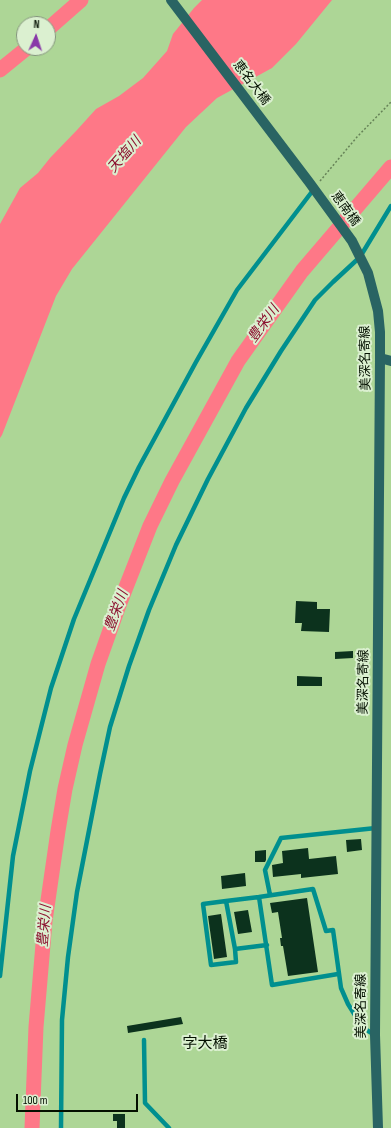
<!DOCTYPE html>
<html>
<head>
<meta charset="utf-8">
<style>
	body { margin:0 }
	#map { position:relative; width:391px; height:1128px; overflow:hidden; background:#add696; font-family:"Sofia Sans Condensed",sans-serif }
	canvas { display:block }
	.north { position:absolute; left:16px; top:16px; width:40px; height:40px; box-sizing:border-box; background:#dbf0d0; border:1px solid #85967d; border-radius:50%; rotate:3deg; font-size:11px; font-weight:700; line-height:16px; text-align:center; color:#041000 }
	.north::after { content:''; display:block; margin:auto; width:14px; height:18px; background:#8939a8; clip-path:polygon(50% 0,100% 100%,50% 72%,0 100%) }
	.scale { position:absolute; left:16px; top:1094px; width:122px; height:18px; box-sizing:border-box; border:2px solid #041000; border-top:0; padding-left:5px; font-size:12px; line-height:14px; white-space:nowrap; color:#041000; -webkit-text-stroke:3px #dbf0d0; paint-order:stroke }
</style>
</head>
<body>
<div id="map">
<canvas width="391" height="1128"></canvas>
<div class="north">N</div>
<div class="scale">100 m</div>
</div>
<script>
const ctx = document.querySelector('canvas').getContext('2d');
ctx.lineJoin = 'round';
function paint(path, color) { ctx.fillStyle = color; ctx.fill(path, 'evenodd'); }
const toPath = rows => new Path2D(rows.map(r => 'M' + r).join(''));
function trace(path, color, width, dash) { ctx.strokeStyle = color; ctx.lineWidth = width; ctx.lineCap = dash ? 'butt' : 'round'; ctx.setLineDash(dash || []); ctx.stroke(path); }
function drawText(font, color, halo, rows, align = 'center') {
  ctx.font = font + ' "Sofia Sans Condensed","Noto Sans JP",sans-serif'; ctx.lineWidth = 4; ctx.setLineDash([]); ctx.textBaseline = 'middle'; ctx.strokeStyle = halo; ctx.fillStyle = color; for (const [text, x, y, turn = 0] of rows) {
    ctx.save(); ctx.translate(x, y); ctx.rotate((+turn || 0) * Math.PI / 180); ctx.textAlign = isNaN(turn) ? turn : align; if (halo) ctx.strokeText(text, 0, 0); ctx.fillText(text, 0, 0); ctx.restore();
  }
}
const water = toPath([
	[202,0,332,0,296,44,272,68,217,98,186,127,72,269,56,296,2,435,0,438,0,224,20,188,38,173,50,158,77,130,96,109,119,96,143,78,167,51,173,34,194,8]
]);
const river = toPath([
	[48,29,81,0],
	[0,70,27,48],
	[32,1128,36,1027,45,921,58,831,65,789,75,745,98,664,119,605,150,526,172,481,238,361,302,271,391,167]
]);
const building = toPath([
	[296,601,317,602,317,609,330,609,329,632,301,631,302,623,295,623],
	[353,651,353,658,335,659,335,652],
	[297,676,322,677,322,686,297,686],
	[361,839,362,850,347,852,346,840],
	[308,848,309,859,336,856,338,874,301,878,301,874,273,877,272,865,283,863,282,851],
	[266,850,266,860,265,862,255,862,255,851],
	[245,873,246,886,222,889,221,876],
	[307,898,318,972,288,976,283,946,281,946,280,938,282,938,278,912,272,913,270,903],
	[248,910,252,932,238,934,234,912],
	[221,914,227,957,214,959,208,916],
	[181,1017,183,1024,128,1033,127,1026],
	[113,1114,125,1114,125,1128,117,1128,117,1121,113,1121]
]);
const path = toPath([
	[320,181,357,137,391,102]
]);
const lane = toPath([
	[270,895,265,870,281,838,376,828],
	[259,897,226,901,235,949,267,945],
	[226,901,203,904,211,965,236,962,235,949],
	[338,974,272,985,259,897,313,889,326,931,333,930,341,988,348,1004,363,1028,375,1035],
	[0,976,13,856,30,771,51,688,74,619,124,498,139,467,196,362,237,290,314,189],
	[144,1040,145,1103,169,1128],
	[61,1128,62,1020,68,957,77,892,100,774,110,727,129,666,149,610,176,545,208,479,246,408,281,351,315,300,333,282,360,257,391,206]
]);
const secondary = toPath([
	[171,0,309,182,352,241,368,273,378,311,380,332,380,358,375,1035,378,1128],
	[380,358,391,361]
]);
const streetNames = [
	["恵名大橋",251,83,53],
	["恵南橋",345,209,54],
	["美深名寄線",366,358,-91],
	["美深名寄線",364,682,-89],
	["美深名寄線",362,1006,-90]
];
const waterNames = [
	["天塩川",125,155,-49],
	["豊栄川",264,324,-54],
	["豊栄川",117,611,-70],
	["豊栄川",45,926,-85]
];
const quarterNames = [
	["字大橋",205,1044]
];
paint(water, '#fe7887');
trace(river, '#fe7887', 15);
paint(building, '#0c321d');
trace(path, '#668357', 1.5, [2, 2]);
trace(lane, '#008f8f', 4.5);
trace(secondary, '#296463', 10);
drawText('13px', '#041000', '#dbf0d0', streetNames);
drawText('italic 14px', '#8c112f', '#dbf0d0', waterNames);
drawText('15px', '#041000', '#dbf0d0', quarterNames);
</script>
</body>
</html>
